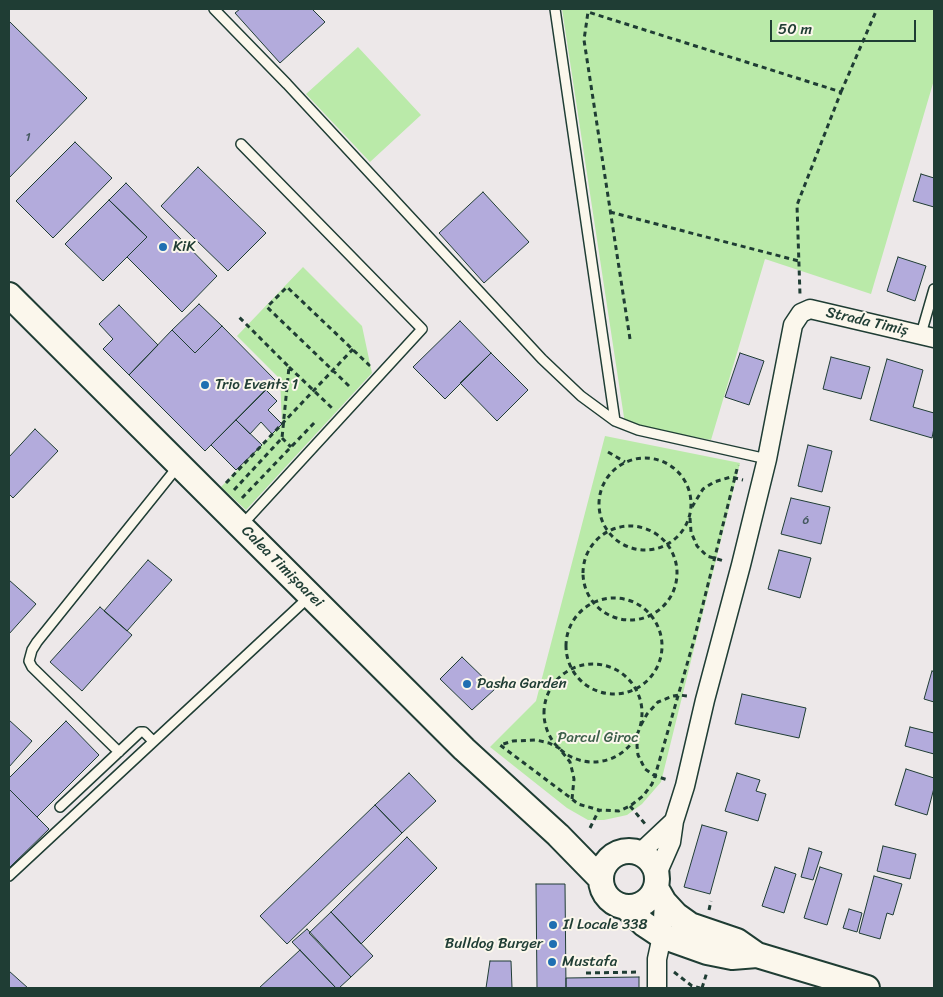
<!DOCTYPE html>
<html>
<head>
<meta charset="utf-8">
<style>
	body { margin:0 }
	#map { position:relative; width:943px; height:997px; overflow:hidden; background:#ede8e9; font-family:Sriracha,sans-serif }
	canvas { display:block }
	.frame { position:absolute; inset:0; border:10px solid #1f3d34; pointer-events:none }
	.scale { position:absolute; left:770px; top:20px; width:146px; height:22px; box-sizing:border-box; border:2px solid #1f3d34; border-top:0; padding-left:6px; font-size:15px; line-height:18px; white-space:nowrap; color:#1f3d34; -webkit-text-stroke:4px #fbf7ec; paint-order:stroke }
</style>
</head>
<body>
<div id="map">
<canvas width="943" height="997"></canvas>
<div class="frame"></div>
<div class="scale">50 m</div>
</div>
<script>
const ctx = document.querySelector('canvas').getContext('2d');
ctx.lineJoin = 'round';
function paint(path, color) { ctx.fillStyle = color; ctx.fill(path, 'evenodd'); }
const toPath = rows => new Path2D(rows.map(r => 'M' + r).join(''));
function trace(path, color, width, dash) { ctx.strokeStyle = color; ctx.lineWidth = width; ctx.lineCap = dash ? 'butt' : 'round'; ctx.setLineDash(dash || []); ctx.stroke(path); }
function drawText(font, color, halo, rows, align = 'center') {
  ctx.font = font + ' Sriracha,sans-serif'; ctx.lineWidth = 4; ctx.setLineDash([]); ctx.textBaseline = 'middle'; ctx.strokeStyle = halo; ctx.fillStyle = color; for (const [text, x, y, turn = 0] of rows) {
    ctx.save(); ctx.translate(x, y); ctx.rotate((+turn || 0) * Math.PI / 180); ctx.textAlign = isNaN(turn) ? turn : align; if (halo) ctx.strokeText(text, 0, 0); ctx.fillText(text, 0, 0); ctx.restore();
  }
}
const green = toPath([
	[562,9,934,9,934,80,871,294,765,259,711,440,625,424],
	[358,47,421,115,370,162,306,94],
	[303,267,362,326,372,373,246,510,221,487,282,424,280,379,237,336],
	[605,436,740,463,661,782,642,804,627,815,604,820,588,820,567,808,490,747,536,701]
]);
const building = toPath([
	[240,9,312,9,325,22,280,63,235,13,240,9],
	[9,21,87,98,9,178,9,21],
	[75,142,112,178,53,238,16,201,75,142],
	[198,167,266,233,228,271,161,206,198,167],
	[921,174,934,178,934,207,913,201,921,174],
	[126,183,217,276,182,312,127,257,147,237,109,200,126,183],
	[483,192,529,242,484,283,439,233,483,192],
	[109,200,147,237,103,281,65,244,109,200],
	[898,257,926,266,915,301,887,291,898,257],
	[199,304,222,326,195,353,172,330,199,304],
	[119,305,158,345,129,375,103,349,113,339,99,324,119,305],
	[460,321,491,353,445,399,413,367,460,321],
	[222,326,275,380,205,451,129,375,172,330,195,353,222,326],
	[491,353,528,390,497,421,460,383,491,353],
	[740,353,764,361,749,405,725,397,740,353],
	[831,357,870,367,861,399,823,389,831,357],
	[887,359,923,370,913,407,934,413,934,428,932,438,870,420,887,359],
	[266,390,277,401,268,410,282,424,272,434,261,422,250,434,236,420,266,390],
	[236,420,262,445,236,470,211,445,236,420],
	[35,429,58,451,13,498,9,494,9,457,35,429],
	[808,445,832,451,822,492,798,486,808,445],
	[791,498,830,507,821,544,781,534,791,498],
	[779,550,811,558,800,598,768,589,779,550],
	[148,560,172,580,127,631,104,611,148,560],
	[9,580,36,604,9,634,9,580],
	[100,607,132,635,82,691,50,662,100,607],
	[462,657,495,689,472,710,440,679,462,657],
	[932,671,934,672,934,702,924,699,932,671],
	[742,694,806,708,799,738,735,724,742,694],
	[9,720,32,741,9,767,9,720],
	[66,721,99,755,37,817,9,789,9,778,66,721],
	[910,727,934,733,934,754,905,746,910,727],
	[906,769,934,778,934,788,927,815,895,805,906,769],
	[409,773,436,801,402,833,375,805,409,773],
	[737,773,760,780,756,791,766,794,758,821,725,811,737,773],
	[9,789,49,829,9,868,9,789],
	[375,805,402,833,287,944,260,916,375,805],
	[702,825,727,832,710,894,684,887,702,825],
	[407,837,437,868,361,944,331,912,407,837],
	[883,846,916,854,910,879,877,871,883,846],
	[809,848,822,852,813,880,801,877,809,848],
	[775,867,796,874,784,913,762,906,775,867],
	[820,867,842,874,827,925,804,918,820,867],
	[874,876,902,884,893,915,887,913,880,939,859,933,874,876],
	[536,884,565,884,566,988,537,988,536,884],
	[849,909,862,913,857,932,843,928,849,909],
	[331,912,373,956,351,977,309,933,331,912],
	[307,929,351,977,339,988,336,988,292,942,307,929],
	[300,950,336,988,259,988,300,950],
	[490,961,511,961,512,988,486,988,490,961],
	[9,971,28,988,9,988,9,971],
	[639,977,639,988,566,988,566,978,639,977]
]);
const path = toPath([
	[841,92,877,9],
	[610,212,799,261],
	[630,339,584,40,588,12,841,92,797,205,800,295],
	[289,367,332,408],
	[349,386,267,307,287,287,369,365,368,366],
	[282,438,291,447],
	[608,452,625,462],
	'599 504a46 46 0 1 1 92 0a46 46 0 1 1-92 0Z',
	[226,483,353,349],
	[234,490,282,438,289,367,237,315],
	[242,498,316,421],
	[692,507,703,489,714,482,731,477,743,480],
	[690,518,691,532,697,546,707,556,724,561],
	'583 573a47 47 0 1 1 94 0a47 47 0 1 1-94 0Z',
	'566 646a48 48 0 1 1 96 0a48 48 0 1 1-96 0Z',
	'544 713a49 49 0 1 1 98 0a49 49 0 1 1-98 0Z',
	[641,725,647,714,658,702,673,696,679,695,687,696],
	[638,735,637,746,638,755,645,769,655,776,668,780],
	[572,799,574,779,572,770,570,762,559,748,549,743,536,740,513,741,500,745,572,799,578,804,599,810,619,811,630,806,643,796,652,784,655,776,694,640,738,465],
	[630,806,646,825],
	[590,828,599,810],
	[709,910,711,901],
	[674,972,692,986,700,988],
	[586,973,639,972],
	[702,988,707,972]
]);
const lane = toPath([
	[214,9,287,84,542,359,581,396,615,421,638,430,767,459],
	[555,9,615,421],
	[241,144,422,329,241,526],
	[921,334,934,289],
	[119,752,32,667,29,661,32,650,37,642,179,465],
	[60,807,140,732,144,732,153,741],
	[9,876,310,596]
]);
const street = toPath([
	[640,853,674,821],
	[657,874,671,842,674,821,685,786,705,700,741,565,767,459,793,325,801,313,810,309,934,338],
	[657,988,657,959,662,936,664,902]
]);
const secondary = toPath([
	[9,295,464,749,558,835,601,879],
	'601 879a28 28 0 1 1 56 0a28 28 0 1 1-56 0Z',
	[656,888,664,902,676,915,690,925,737,941,757,955,867,988],
	[627,908,644,924,662,936,707,952,732,957,757,955]
]);
const markers = [
	[163,247,5,"#1f6fb2"],
	[205,385,5,"#1f6fb2"],
	[467,684,5,"#1f6fb2"],
	[553,925,5,"#1f6fb2"],
	[553,944,5,"#1f6fb2"],
	[552,962,5,"#1f6fb2"]
];
const numberNames = [
	["1",28,138],
	["6",806,521]
];
const poiNames = [
	["KiK",173,247],
	["Trio Events 1",215,385],
	["Pasha Garden",477,684],
	["Il Locale 338",563,925],
	["Bulldog Burger",543,944,"right"],
	["Mustafa",562,962]
];
const streetNames = [
	["Strada Timiș",867,322,13],
	["Calea Timișoarei",282,567,45]
];
const parkNames = [
	["Parcul Giroc",598,738]
];
paint(green, '#baeaa9');
paint(building, '#b3abdc');
trace(building, '#1f3d34', 1);
trace(lane, '#1f3d34', 12);
trace(street, '#1f3d34', 21);
trace(secondary, '#1f3d34', 28);
trace(path, '#1f3d34', 3, [5, 4]);
trace(lane, '#fbf7ec', 9);
trace(street, '#fbf7ec', 18);
trace(secondary, '#fbf7ec', 24);
for (const [x, y, r, color] of markers) { const dot = new Path2D(); dot.arc(x, y, r, 0, 2 * Math.PI); ctx.fillStyle = color; ctx.fill(dot); trace(dot, '#fbf7ec', 2); }
drawText('12px', '#44585e', null, numberNames);
drawText('15px', '#1f3d34', '#fbf7ec', poiNames, 'left');
drawText('15px', '#1f3d34', '#fbf7ec', streetNames);
drawText('15px', '#3e604b', '#fbf7ec', parkNames);
</script>
</body>
</html>
